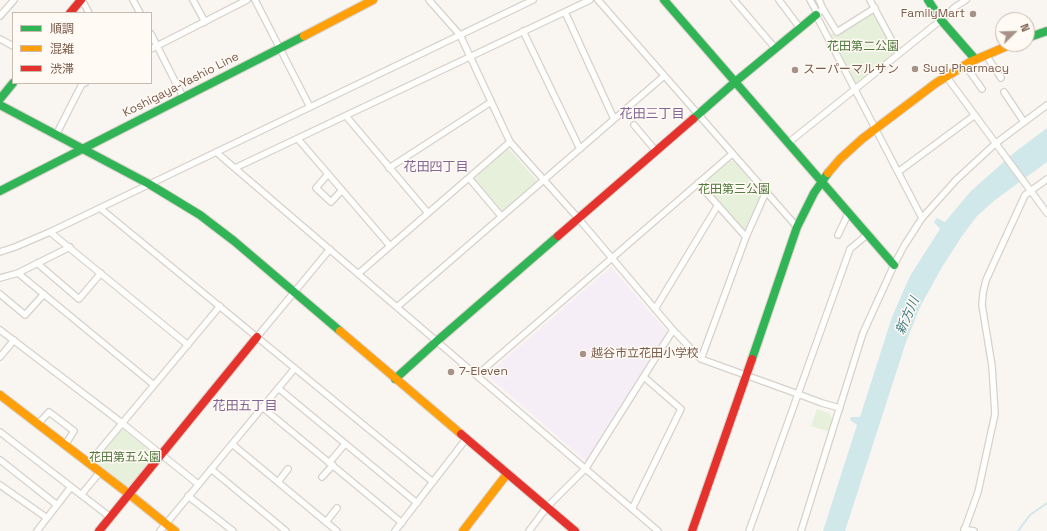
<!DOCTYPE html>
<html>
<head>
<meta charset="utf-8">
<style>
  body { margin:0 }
  #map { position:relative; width:1047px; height:531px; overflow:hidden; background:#f9f5f0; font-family:"Space Grotesk","Noto Sans JP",sans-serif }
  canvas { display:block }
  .legend { position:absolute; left:12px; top:12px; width:140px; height:72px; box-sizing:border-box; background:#fffaf3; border:1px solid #cabbb1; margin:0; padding:5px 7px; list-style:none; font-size:12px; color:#7a5c4d }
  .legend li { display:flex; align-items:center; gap:8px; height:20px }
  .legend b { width:20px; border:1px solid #cabbb1 }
  .north { position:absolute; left:995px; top:12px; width:40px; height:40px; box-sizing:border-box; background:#fffaf3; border:1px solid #cabbb1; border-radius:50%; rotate:67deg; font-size:11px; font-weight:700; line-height:16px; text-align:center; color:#7a5c4d }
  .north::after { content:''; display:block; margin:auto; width:14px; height:18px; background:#a69286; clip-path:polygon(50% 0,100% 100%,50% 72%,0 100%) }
</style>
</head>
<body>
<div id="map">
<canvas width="1047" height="531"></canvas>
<ul class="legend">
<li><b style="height:5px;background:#30b455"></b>順調</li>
<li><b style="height:5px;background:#ff9f0a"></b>混雑</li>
<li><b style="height:5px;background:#e5322d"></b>渋滞</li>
</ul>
<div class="north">N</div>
</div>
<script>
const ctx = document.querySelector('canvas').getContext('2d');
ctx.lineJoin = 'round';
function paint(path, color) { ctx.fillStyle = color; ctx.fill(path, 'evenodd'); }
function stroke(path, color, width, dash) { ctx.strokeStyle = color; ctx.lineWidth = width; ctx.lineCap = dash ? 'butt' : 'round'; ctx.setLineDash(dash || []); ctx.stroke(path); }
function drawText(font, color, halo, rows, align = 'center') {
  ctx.font = font + ' "Space Grotesk","Noto Sans JP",sans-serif'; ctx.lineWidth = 3; ctx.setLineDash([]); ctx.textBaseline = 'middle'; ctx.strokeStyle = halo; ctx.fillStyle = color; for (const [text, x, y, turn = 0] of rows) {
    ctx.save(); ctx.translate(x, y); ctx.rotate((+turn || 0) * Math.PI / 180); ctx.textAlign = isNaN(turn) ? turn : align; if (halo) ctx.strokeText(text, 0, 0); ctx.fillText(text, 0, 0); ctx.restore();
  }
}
const education = new Path2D(`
  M 611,267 L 668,333 L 587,462 L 487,375 Z`);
const green = new Path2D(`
  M 875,8 L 899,54 L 855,90 L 827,37 Z
  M 508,148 L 538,182 L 504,210 L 501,210 L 475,180 L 476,177 Z
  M 729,161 L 734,161 L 760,192 L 761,195 L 747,230 L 744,230 L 705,185 L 705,181 Z
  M 817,409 L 830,414 L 830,416 L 835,418 L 830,432 L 811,426 Z
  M 121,430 L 125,430 L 153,452 L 154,456 L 130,485 L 126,486 L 97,464 L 97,460 Z`);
const water = new Path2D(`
  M 1047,128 L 1047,162 L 995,200 L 977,216 L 962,236 L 942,267 L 920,307 L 906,342 L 845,531 L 823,531 L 857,425 L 850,420 L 851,417 L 860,417 L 892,317 L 910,276 L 940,229 L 934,222 L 937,218 L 945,222 L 971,191 L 1015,152 Z`);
const stream = new Path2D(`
  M 1018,531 L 1030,515 L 1047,503`);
const street = new Path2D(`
  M 82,0 L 89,13
  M 133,0 L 140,13
  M 193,0 L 205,22
  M 255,0 L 310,107
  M 429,0 L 460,35 L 510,142 L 578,218 L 673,330 L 701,359 L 798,394 L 822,403 L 840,408
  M 598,0 L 797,227
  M 734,0 L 775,48
  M 779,0 L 800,28
  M 810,0 L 818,14
  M 819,0 L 823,9 L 816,15 L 922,218
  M 870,0 L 899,54
  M 823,9 L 837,32 L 875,8
  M 565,12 L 614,119
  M 0,16 L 14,0
  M 523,31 L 580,149
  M 151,34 L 183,97
  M 0,39 L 13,46
  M 151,49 L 247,0
  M 986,55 L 1001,78
  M 965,65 L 982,89
  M 946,76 L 1047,213
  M 1004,92 L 1024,122
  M 346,116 L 428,213
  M 634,125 L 656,151
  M 56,135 L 82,84 L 85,83
  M 298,139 L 390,246
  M 788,143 L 941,20 L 955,7 L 966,0
  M 216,152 L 658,531
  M 235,168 L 590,0
  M 389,168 L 491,102
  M 898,172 L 975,115
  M 328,174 L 316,188 L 331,202 L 342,190
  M 469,178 L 501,216
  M 698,183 L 746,237
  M 100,208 L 433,482
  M 50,232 L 188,345
  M 838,235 L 849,212
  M 0,252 L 15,247 L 50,232 L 533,0
  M 37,263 L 79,299 L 101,273
  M 18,273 L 154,385
  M 358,274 L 510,142
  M 0,278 L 18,273 L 70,247
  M 0,294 L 25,315 L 44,294
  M 397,307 L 664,76
  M 655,309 L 718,205
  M 0,330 L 122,423 L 198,484
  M 257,337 L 330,249
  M 0,357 L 14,340
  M 701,359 L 746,237 L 766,192
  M 477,375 L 732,154
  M 278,388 L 417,503
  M 262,407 L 402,523
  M 38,424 L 49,412 L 74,431 L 65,445
  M 0,432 L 110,517
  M 232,444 L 337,531
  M 0,460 L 57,505
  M 89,463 L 220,306
  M 329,463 L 345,444
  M 211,469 L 286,531
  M 322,477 L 333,465
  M 278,482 L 288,469
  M 0,485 L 47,518
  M 81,495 L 100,472
  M 188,496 L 233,531
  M 632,509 L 681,409 L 644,377
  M 326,522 L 337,508
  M 964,529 L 974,531
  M 37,531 L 71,487
  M 160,531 L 295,368
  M 395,531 L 466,439
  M 529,531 L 547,507 L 586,468 L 673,330
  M 749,531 L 850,249 L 868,234
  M 801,531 L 863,333 L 894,265 L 904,246 L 922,218 L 956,180 L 996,143 L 1047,105
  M 964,531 L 978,492 L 995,414 L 992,366 L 982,305 L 983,293 L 986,280 L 1025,195 L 1047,179`);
const fast = new Path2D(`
  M 664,0 L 894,265
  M 928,0 L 941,20 L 975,59
  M 1027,38 L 1047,31
  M 0,99 L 13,83
  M 0,105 L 149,184 L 200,215 L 234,241 L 340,331
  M 693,119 L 735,82 L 816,15
  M 0,191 L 304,36
  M 752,359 L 797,227 L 814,193 L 828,173
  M 395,379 L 437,341 L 558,236`);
const slow = new Path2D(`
  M 304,36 L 373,0
  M 828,173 L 840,159 L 862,139 L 936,83 L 970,62 L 1012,44
  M 340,331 L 461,434
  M 0,395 L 129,494 L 175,531
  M 463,531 L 507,474`);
const jam = new Path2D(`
  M 70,13 L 81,0
  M 558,236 L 693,119
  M 461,434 L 575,531
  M 99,531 L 257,337
  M 692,531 L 752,359`);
const markers = [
  [973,14,4,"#a69286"],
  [915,69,4,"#a69286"],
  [795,70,4,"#a69286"],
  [583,354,4,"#a69286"],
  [451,372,4,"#a69286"]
];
const poiNames = [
  ["FamilyMart",965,14,"right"],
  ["Sugi Pharmacy",923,69],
  ["スーパーマルサン",803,70],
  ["越谷市立花田小学校",591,354],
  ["7-Eleven",459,372]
];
const parkNames = [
  ["花田第二公園",863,47],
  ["花田第三公園",734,190],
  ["花田第五公園",125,458]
];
const streetNames = [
  ["Koshigaya-Yashio Line",181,85,-27]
];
const neighbourhoodNames = [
  ["花田三丁目",652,114],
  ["花田四丁目",436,167],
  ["花田五丁目",245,406]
];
const waterNames = [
  ["新方川",908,316,-66]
];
paint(education, '#f6eef6');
paint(green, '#e7f0db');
paint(water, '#d0e8ea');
stroke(stream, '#d0e8ea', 2);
stroke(street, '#d7d1cb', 8);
stroke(fast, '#d9d2cb', 10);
stroke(slow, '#d9d2cb', 10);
stroke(jam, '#d9d2cb', 10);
stroke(street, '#fefefd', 5.5);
stroke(fast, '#30b455', 8);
stroke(slow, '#ff9f0a', 8);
stroke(jam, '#e5322d', 8);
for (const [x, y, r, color] of markers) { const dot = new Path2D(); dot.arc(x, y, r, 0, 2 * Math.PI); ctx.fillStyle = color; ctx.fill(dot); stroke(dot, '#fffaf3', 1.5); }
drawText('12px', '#7a5c4d', '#fffaf3', poiNames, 'left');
drawText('12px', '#537a41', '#fffaf3', parkNames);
drawText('12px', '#7a5c4d', '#fffaf3', streetNames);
drawText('13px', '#846695', '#fffaf3', neighbourhoodNames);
drawText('italic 13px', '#437c86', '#fffaf3', waterNames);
</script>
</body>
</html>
